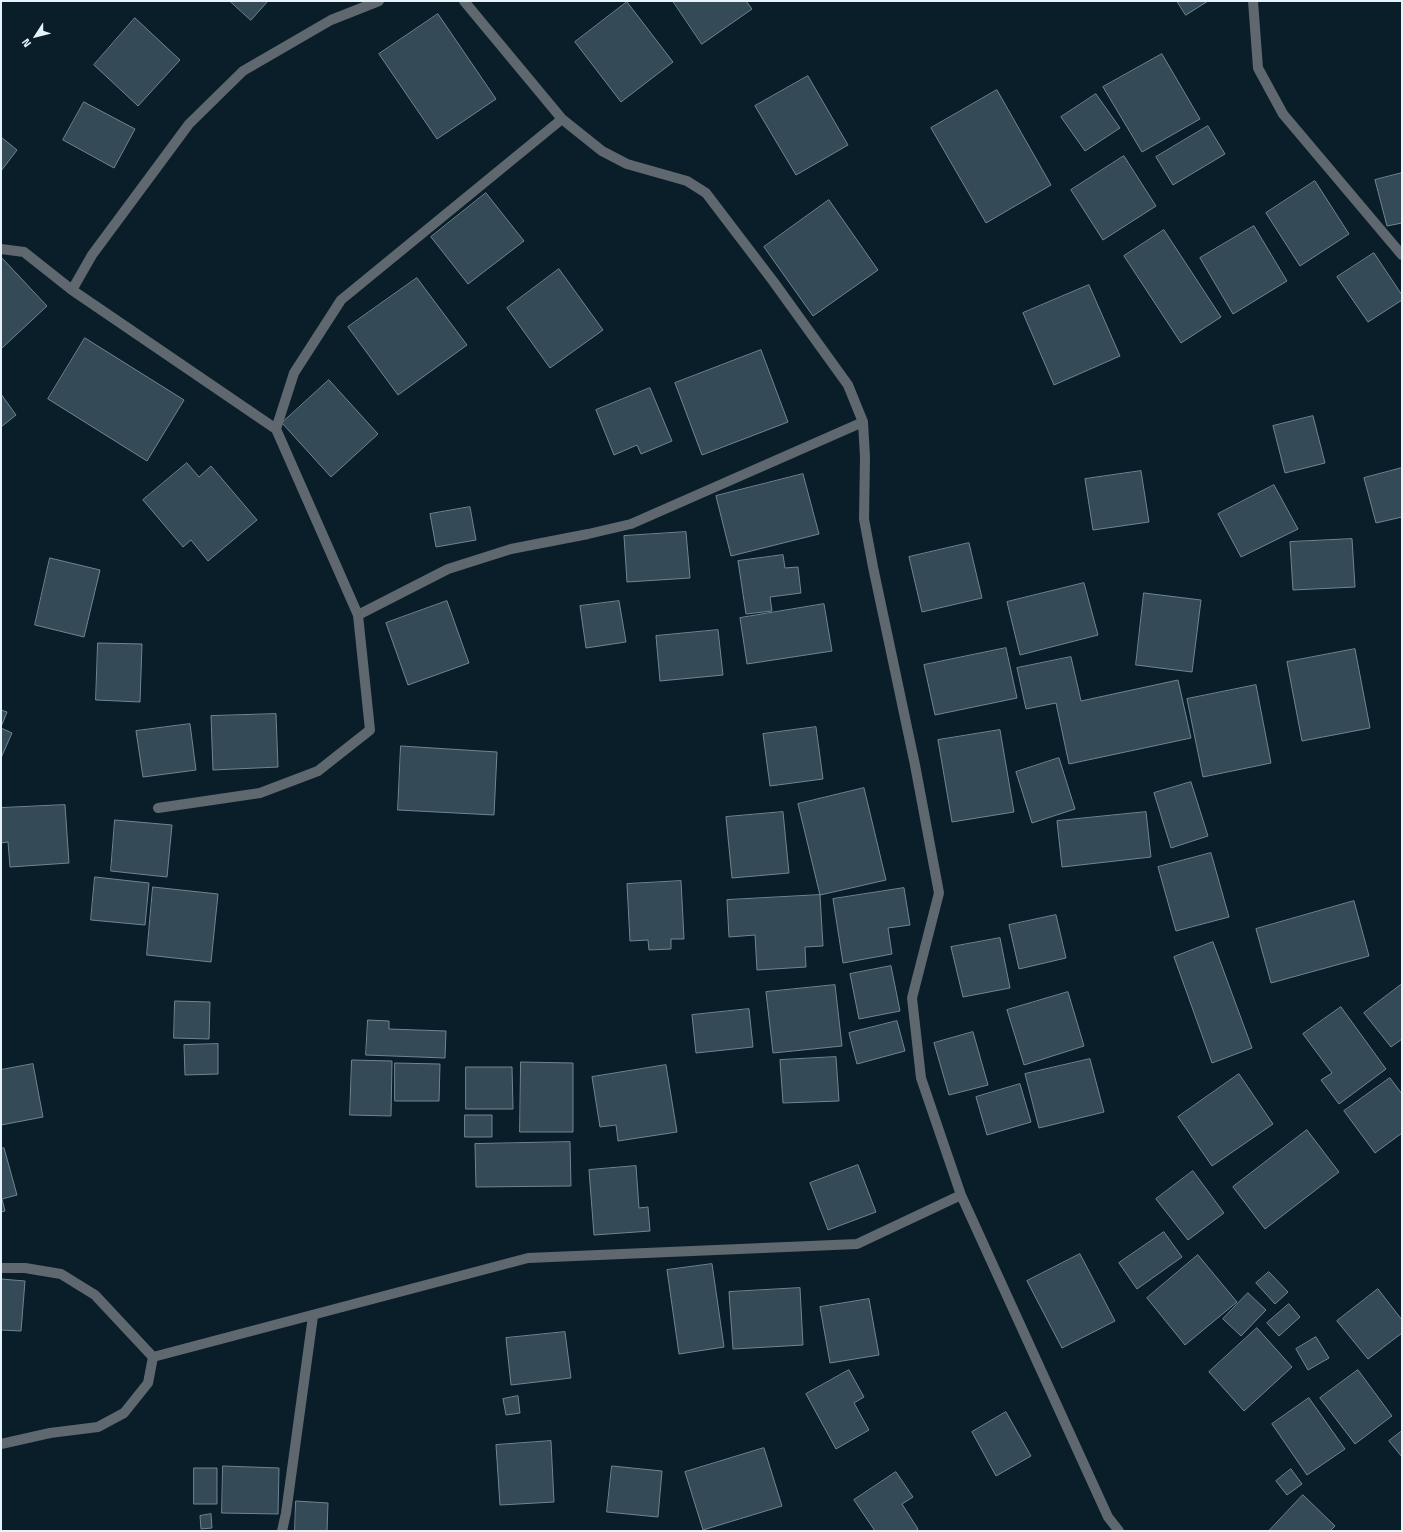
<!DOCTYPE html>
<html>
<head>
<meta charset="utf-8">
<style>
  body { margin:0 }
  #map { position:relative; width:1403px; height:1532px; overflow:hidden; background:#0a1e2a; font-family:"Titillium Web",sans-serif }
  canvas { display:block }
  .frame { position:absolute; inset:0; border:2px solid #e6f3fb; pointer-events:none }
  .north { position:absolute; left:16px; top:16px; width:40px; height:40px; -webkit-text-stroke:3px #0a1e2a; paint-order:stroke; rotate:234deg; font-size:11px; font-weight:700; line-height:16px; text-align:center; color:#e6f3fb }
  .north::after { content:''; display:block; margin:auto; width:14px; height:18px; background:#e6f3fb; clip-path:polygon(50% 0,100% 100%,50% 72%,0 100%) }
</style>
</head>
<body>
<div id="map">
<canvas width="1403" height="1532"></canvas>
<div class="frame"></div>
<div class="north">N</div>
</div>
<script>
const ctx = document.querySelector('canvas').getContext('2d');
ctx.lineJoin = 'round';
function paint(path, color) { ctx.fillStyle = color; ctx.fill(path, 'evenodd'); }
function stroke(path, color, width, dash) { ctx.strokeStyle = color; ctx.lineWidth = width; ctx.lineCap = dash ? 'butt' : 'round'; ctx.setLineDash(dash || []); ctx.stroke(path); }
const building = new Path2D(`
  M 230,1 L 268,1 L 251,20 Z
  M 673,1 L 746,1 L 752,9 L 702,44 Z
  M 1177,1 L 1208,1 L 1186,15 Z
  M 627,2 L 673,62 L 621,102 L 575,42 Z
  M 438,14 L 496,99 L 437,139 L 379,54 Z
  M 135,18 L 180,60 L 138,106 L 94,65 Z
  M 1162,54 L 1200,119 L 1142,152 L 1103,87 Z
  M 808,76 L 848,145 L 796,175 L 755,106 Z
  M 997,90 L 1051,185 L 986,223 L 931,128 Z
  M 1096,94 L 1120,128 L 1085,151 L 1061,117 Z
  M 84,102 L 135,129 L 114,168 L 63,140 Z
  M 1208,126 L 1225,154 L 1173,185 L 1156,157 Z
  M 1,137 L 17,150 L 1,171 Z
  M 1124,156 L 1156,206 L 1103,240 L 1071,190 Z
  M 1402,173 L 1402,223 L 1387,226 L 1375,180 Z
  M 1315,181 L 1349,234 L 1300,266 L 1266,213 Z
  M 486,193 L 524,241 L 468,284 L 431,237 Z
  M 829,200 L 878,270 L 813,316 L 764,247 Z
  M 1254,226 L 1287,281 L 1233,314 L 1200,258 Z
  M 1164,230 L 1221,317 L 1181,343 L 1124,256 Z
  M 1374,253 L 1402,295 L 1402,300 L 1368,322 L 1337,277 Z
  M 1,257 L 47,306 L 2,348 L 1,347 Z
  M 559,269 L 603,330 L 550,368 L 507,308 Z
  M 417,278 L 467,345 L 398,395 L 348,327 Z
  M 1089,285 L 1120,356 L 1054,385 L 1023,313 Z
  M 85,338 L 184,400 L 147,461 L 48,399 Z
  M 761,350 L 788,422 L 702,455 L 675,383 Z
  M 329,380 L 378,434 L 331,477 L 282,423 Z
  M 650,388 L 672,441 L 641,454 L 637,445 L 614,455 L 596,410 Z
  M 1,394 L 16,415 L 1,427 Z
  M 1313,416 L 1325,463 L 1285,473 L 1273,426 Z
  M 187,463 L 199,477 L 211,466 L 257,520 L 208,561 L 191,540 L 183,547 L 143,500 Z
  M 1402,468 L 1402,517 L 1376,523 L 1364,478 Z
  M 1141,471 L 1149,522 L 1093,530 L 1085,479 Z
  M 803,474 L 819,534 L 731,556 L 716,496 Z
  M 1274,485 L 1298,529 L 1241,557 L 1218,514 Z
  M 470,507 L 476,540 L 436,547 L 430,514 Z
  M 686,532 L 690,578 L 627,582 L 624,536 Z
  M 1352,539 L 1355,587 L 1293,590 L 1290,542 Z
  M 969,543 L 982,598 L 922,612 L 909,557 Z
  M 783,555 L 785,568 L 798,567 L 801,593 L 770,597 L 772,611 L 746,614 L 738,561 Z
  M 50,558 L 100,570 L 84,637 L 35,625 Z
  M 1084,583 L 1098,635 L 1020,655 L 1007,602 Z
  M 1144,593 L 1201,600 L 1192,672 L 1136,665 Z
  M 447,601 L 469,663 L 408,685 L 386,623 Z
  M 619,601 L 626,642 L 586,648 L 580,606 Z
  M 824,604 L 832,651 L 747,664 L 740,618 Z
  M 718,630 L 723,675 L 660,681 L 656,636 Z
  M 98,643 L 142,644 L 140,702 L 96,700 Z
  M 1006,648 L 1017,698 L 935,715 L 924,665 Z
  M 1355,649 L 1370,728 L 1302,741 L 1287,662 Z
  M 1071,657 L 1081,701 L 1178,680 L 1191,738 L 1069,764 L 1056,703 L 1026,709 L 1017,668 Z
  M 1256,685 L 1271,763 L 1203,777 L 1187,699 Z
  M 1,710 L 7,712 L 1,727 Z
  M 276,714 L 278,767 L 213,770 L 211,716 Z
  M 190,724 L 196,770 L 143,777 L 136,731 Z
  M 816,727 L 823,779 L 770,786 L 763,734 Z
  M 1,728 L 12,733 L 1,758 Z
  M 1000,730 L 1014,812 L 952,822 L 938,740 Z
  M 401,746 L 497,752 L 494,815 L 398,810 Z
  M 1059,758 L 1075,809 L 1032,823 L 1016,772 Z
  M 1191,782 L 1208,836 L 1171,848 L 1154,793 Z
  M 864,788 L 886,880 L 820,895 L 798,804 Z
  M 65,805 L 69,863 L 10,867 L 8,842 L 1,843 L 1,808 Z
  M 783,812 L 789,873 L 732,878 L 726,817 Z
  M 1146,812 L 1151,857 L 1062,867 L 1057,821 Z
  M 115,820 L 172,825 L 167,877 L 111,871 Z
  M 1211,853 L 1229,917 L 1176,931 L 1158,867 Z
  M 95,877 L 149,883 L 145,925 L 91,920 Z
  M 681,881 L 684,939 L 671,939 L 671,949 L 649,950 L 648,940 L 630,941 L 627,884 Z
  M 153,887 L 218,894 L 211,962 L 147,955 Z
  M 904,888 L 910,925 L 888,928 L 892,954 L 843,963 L 833,899 Z
  M 820,895 L 823,946 L 805,947 L 806,967 L 757,970 L 755,935 L 729,937 L 727,900 Z
  M 1354,901 L 1369,956 L 1271,983 L 1256,929 Z
  M 1056,915 L 1066,958 L 1019,969 L 1009,925 Z
  M 1000,938 L 1010,988 L 963,997 L 951,947 Z
  M 1213,942 L 1252,1048 L 1212,1063 L 1174,957 Z
  M 891,966 L 900,1011 L 859,1019 L 850,974 Z
  M 1402,984 L 1402,1039 L 1391,1047 L 1364,1013 Z
  M 835,985 L 842,1046 L 773,1053 L 766,992 Z
  M 1068,992 L 1084,1046 L 1024,1065 L 1007,1010 Z
  M 175,1001 L 210,1002 L 209,1039 L 174,1038 Z
  M 1341,1007 L 1386,1069 L 1339,1104 L 1321,1080 L 1332,1073 L 1303,1034 Z
  M 749,1009 L 753,1047 L 696,1053 L 692,1015 Z
  M 368,1020 L 389,1021 L 389,1029 L 446,1031 L 445,1058 L 366,1055 Z
  M 897,1021 L 905,1051 L 857,1064 L 849,1033 Z
  M 973,1032 L 988,1085 L 949,1095 L 934,1043 Z
  M 218,1044 L 218,1074 L 185,1075 L 184,1045 Z
  M 836,1057 L 839,1101 L 783,1103 L 780,1060 Z
  M 1090,1059 L 1104,1112 L 1039,1128 L 1025,1074 Z
  M 352,1060 L 392,1061 L 391,1116 L 350,1115 Z
  M 521,1062 L 573,1063 L 573,1132 L 520,1132 Z
  M 395,1063 L 440,1064 L 439,1101 L 395,1101 Z
  M 33,1064 L 43,1117 L 1,1125 L 1,1070 Z
  M 666,1065 L 677,1132 L 618,1141 L 616,1125 L 600,1127 L 592,1077 Z
  M 466,1067 L 512,1067 L 513,1109 L 466,1109 Z
  M 1239,1074 L 1273,1124 L 1212,1166 L 1178,1117 Z
  M 1390,1078 L 1402,1094 L 1402,1133 L 1375,1153 L 1344,1111 Z
  M 1020,1084 L 1031,1122 L 987,1135 L 976,1097 Z
  M 465,1115 L 492,1115 L 492,1137 L 465,1137 Z
  M 1307,1130 L 1339,1172 L 1265,1229 L 1233,1187 Z
  M 570,1142 L 571,1186 L 476,1187 L 475,1144 Z
  M 4,1148 L 17,1195 L 2,1199 L 5,1211 L 1,1212 L 1,1149 Z
  M 858,1165 L 876,1212 L 828,1230 L 810,1183 Z
  M 636,1166 L 639,1208 L 648,1207 L 650,1231 L 594,1235 L 589,1170 Z
  M 1193,1171 L 1224,1213 L 1188,1240 L 1156,1199 Z
  M 1164,1232 L 1182,1257 L 1137,1289 L 1119,1263 Z
  M 1080,1254 L 1115,1321 L 1062,1348 L 1027,1281 Z
  M 1198,1255 L 1237,1302 L 1185,1345 L 1147,1298 Z
  M 712,1264 L 724,1347 L 679,1354 L 667,1270 Z
  M 1269,1272 L 1288,1292 L 1275,1304 L 1256,1283 Z
  M 1,1279 L 25,1281 L 21,1331 L 1,1330 Z
  M 800,1288 L 803,1345 L 733,1349 L 729,1292 Z
  M 1378,1289 L 1402,1320 L 1402,1333 L 1368,1359 L 1337,1321 Z
  M 1248,1293 L 1266,1310 L 1241,1336 L 1223,1319 Z
  M 869,1299 L 879,1355 L 830,1363 L 820,1307 Z
  M 1289,1304 L 1300,1317 L 1279,1336 L 1267,1323 Z
  M 1257,1328 L 1292,1367 L 1244,1411 L 1209,1372 Z
  M 565,1332 L 571,1378 L 511,1385 L 506,1338 Z
  M 1316,1337 L 1329,1358 L 1308,1370 L 1296,1349 Z
  M 849,1370 L 864,1397 L 854,1403 L 869,1430 L 836,1449 L 806,1394 Z
  M 1358,1370 L 1392,1416 L 1355,1444 L 1320,1398 Z
  M 518,1396 L 520,1413 L 506,1415 L 503,1399 Z
  M 1309,1398 L 1345,1449 L 1307,1475 L 1272,1424 Z
  M 1006,1412 L 1031,1456 L 996,1476 L 972,1432 Z
  M 1402,1431 L 1402,1457 L 1389,1441 Z
  M 551,1441 L 554,1502 L 500,1505 L 496,1445 Z
  M 764,1448 L 782,1506 L 703,1530 L 685,1472 Z
  M 223,1466 L 279,1468 L 278,1514 L 222,1513 Z
  M 612,1466 L 662,1471 L 658,1517 L 607,1512 Z
  M 194,1468 L 217,1468 L 217,1504 L 194,1504 Z
  M 1291,1469 L 1302,1484 L 1287,1495 L 1276,1481 Z
  M 896,1472 L 913,1497 L 902,1504 L 918,1529 L 915,1531 L 875,1531 L 854,1500 Z
  M 1303,1495 L 1335,1526 L 1330,1531 L 1269,1531 Z
  M 296,1501 L 328,1503 L 327,1531 L 295,1531 Z
  M 211,1514 L 212,1528 L 201,1529 L 200,1516 Z`);
const street = new Path2D(`
  M 464,1 L 562,119 L 602,151 L 627,164 L 687,181 L 706,193 L 773,281 L 848,385 L 863,422 L 865,457 L 864,519 L 873,567 L 915,765 L 939,893 L 912,998 L 921,1078 L 961,1195 L 1108,1517 L 1119,1531
  M 1253,1 L 1258,68 L 1283,114 L 1402,255
  M 1,249 L 24,252 L 72,290 L 92,255 L 189,124 L 243,71 L 331,20 L 379,1
  M 72,290 L 276,429 L 358,615 L 370,730 L 318,771 L 260,793 L 158,808
  M 276,429 L 294,373 L 341,300 L 562,119
  M 358,615 L 448,569 L 511,549 L 588,534 L 631,524 L 863,422
  M 1,1268 L 25,1268 L 61,1274 L 95,1295 L 153,1357
  M 153,1357 L 528,1258 L 857,1244 L 961,1195
  M 1,1444 L 50,1433 L 98,1427 L 124,1413 L 148,1383 L 153,1357
  M 282,1531 L 286,1513 L 313,1316`);
paint(building, '#354a57');
stroke(building, '#6f8594', 1);
stroke(street, '#5f686f', 10);
</script>
</body>
</html>
